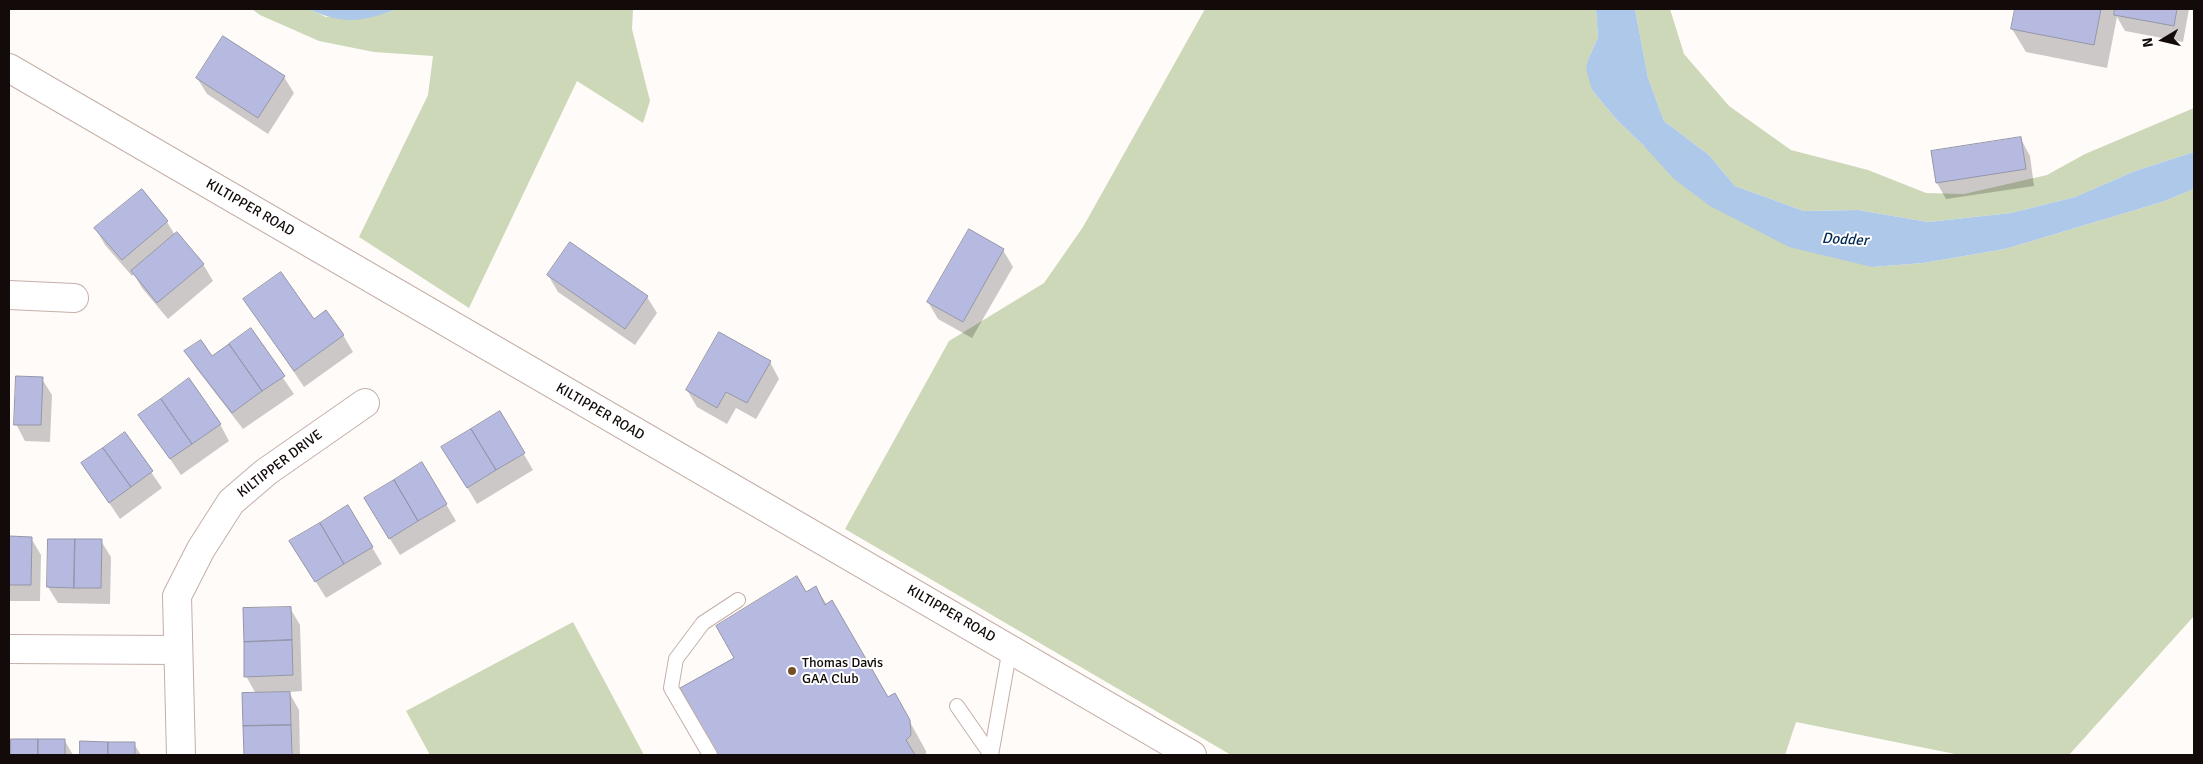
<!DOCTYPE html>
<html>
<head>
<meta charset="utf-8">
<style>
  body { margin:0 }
  #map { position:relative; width:2203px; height:764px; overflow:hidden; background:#fffbf9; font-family:Signika,sans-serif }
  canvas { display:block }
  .frame { position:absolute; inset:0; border:10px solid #120b09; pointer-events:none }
  .north { position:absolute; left:2138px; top:15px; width:50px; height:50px; -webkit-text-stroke:4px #fff; paint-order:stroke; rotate:261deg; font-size:14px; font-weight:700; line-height:20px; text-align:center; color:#120b09 }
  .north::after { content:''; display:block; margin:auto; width:18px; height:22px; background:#120b09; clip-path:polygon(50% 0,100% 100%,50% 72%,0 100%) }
</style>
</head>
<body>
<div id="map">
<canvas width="2203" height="764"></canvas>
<div class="frame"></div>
<div class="north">N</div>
</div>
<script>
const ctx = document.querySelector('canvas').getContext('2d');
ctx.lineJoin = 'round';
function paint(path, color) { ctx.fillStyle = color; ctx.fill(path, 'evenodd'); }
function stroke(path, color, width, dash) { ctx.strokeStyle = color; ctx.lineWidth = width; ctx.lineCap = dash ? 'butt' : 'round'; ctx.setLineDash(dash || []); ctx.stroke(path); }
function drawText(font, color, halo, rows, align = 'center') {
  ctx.font = font + ' Signika,sans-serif'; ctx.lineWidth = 4; ctx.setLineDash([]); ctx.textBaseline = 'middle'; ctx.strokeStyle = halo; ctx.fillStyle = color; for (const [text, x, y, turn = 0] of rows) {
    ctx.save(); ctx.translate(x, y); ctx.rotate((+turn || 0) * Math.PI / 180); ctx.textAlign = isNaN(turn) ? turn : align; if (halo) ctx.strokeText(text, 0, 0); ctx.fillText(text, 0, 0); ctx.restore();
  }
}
const green = new Path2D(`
  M 252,9 L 309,9 L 326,17 L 386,13 L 397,9 L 633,9 L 632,29 L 650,101 L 643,123 L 577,81 L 469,308 L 359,237 L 428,95 L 433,56 L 374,52 L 319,41 L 260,15 Z
  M 1205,9 L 1596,9 L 1598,37 L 1588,60 L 1592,90 L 1616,119 L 1644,146 L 1872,267 L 1923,263 L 2005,249 L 2162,202 L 2194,189 L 2194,616 L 2069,755 L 1960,755 L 1796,722 L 1785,755 L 1231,755 L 845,529 L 949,341 L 1044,283 L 1083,227 Z
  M 1635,9 L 1670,9 L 1684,54 L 1729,106 L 1791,150 L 1868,170 L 1926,193 L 1964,194 L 2047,175 L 2085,154 L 2194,108 L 2194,152 L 2135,171 L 2075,197 L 2011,213 L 1928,222 L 1858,210 L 1804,211 L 1735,186 L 1709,155 L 1664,121 L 1648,78 Z
  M 573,622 L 644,755 L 430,755 L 406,711 Z`);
const water = new Path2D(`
  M 309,9 L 397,9 C 363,22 342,25 309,9 Z
  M 1596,9 L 1635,9 L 1648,78 L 1664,121 L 1709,155 L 1735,186 L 1804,211 L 1858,210 L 1928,222 L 2011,213 L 2075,197 L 2135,171 L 2194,152 L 2194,189 L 2162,202 L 2005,249 L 1923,263 L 1872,267 L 1789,247 L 1710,206 L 1674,179 L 1644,146 L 1616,119 L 1592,90 L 1586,69 L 1588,60 L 1598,37 Z`);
const shadow = new Path2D(`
  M 2016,9 L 2189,9 L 2183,42 L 2125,31 L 2117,17 L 2107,68 L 2026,52 L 2012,29 Z
  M 284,77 L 294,93 L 268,134 L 207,94 L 197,78 Z
  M 2021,139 L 2030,156 L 2034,186 L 1946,199 L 1937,183 Z
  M 167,222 L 175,235 L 203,264 L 213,281 L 168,319 L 142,288 L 134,274 L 132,276 L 105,245 L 96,229 Z
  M 1003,250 L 1013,267 L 972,338 L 938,319 L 928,302 Z
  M 548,275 L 647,297 L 657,313 L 635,345 L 558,292 Z
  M 245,299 L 313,321 L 343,335 L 353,352 L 304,387 Z
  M 250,330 L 294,394 L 243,429 L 196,368 L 186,352 L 212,357 Z
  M 770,362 L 779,379 L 756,419 L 736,408 L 727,424 L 697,407 L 687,390 Z
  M 42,379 L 52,395 L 50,442 L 25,441 L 16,424 Z
  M 9,393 L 10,394 L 9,422 Z
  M 500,413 L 533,470 L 477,504 L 453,464 Z
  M 140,415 L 220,424 L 229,441 L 181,475 Z
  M 125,434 L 162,488 L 120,519 L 83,464 Z
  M 422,464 L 456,521 L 400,555 L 375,515 Z
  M 348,507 L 382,564 L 326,598 L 301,558 Z
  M 9,538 L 31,538 L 41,555 L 40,601 L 9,601 Z
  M 101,541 L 111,557 L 110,604 L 58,603 L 48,587 Z
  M 816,588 L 888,698 L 895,695 L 926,751 L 926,755 L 720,755 L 682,689 L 736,658 Z
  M 290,608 L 300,625 L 302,691 L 289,692 L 299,710 L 300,755 L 245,755 L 244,694 L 256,694 L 246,676 Z
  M 12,740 L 65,741 L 73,755 L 12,755 Z
  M 82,743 L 134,744 L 141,755 L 82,755 Z`);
const building = new Path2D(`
  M 2015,9 L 2101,9 L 2094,45 L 2011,29 Z
  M 2115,9 L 2177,9 L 2174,26 L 2114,15 Z
  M 223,36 L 285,76 L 258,118 L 196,78 Z
  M 2021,137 L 2026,169 L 1936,183 L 1931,151 Z
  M 142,189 L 168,221 L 122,260 L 94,228 Z
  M 969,229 L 1004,249 L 963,322 L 927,302 Z
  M 177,232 L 204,264 L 157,303 L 131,271 Z
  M 570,242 L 648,296 L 625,329 L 547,275 Z
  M 281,272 L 314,319 L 326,310 L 344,335 L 294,371 L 243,299 Z
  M 251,328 L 285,376 L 262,391 L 229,344 Z
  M 719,332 L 771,361 L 747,403 L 726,392 L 717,408 L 686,390 Z
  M 201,340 L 212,356 L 229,344 L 262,391 L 232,413 L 184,351 Z
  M 16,376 L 43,377 L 41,425 L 14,425 Z
  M 189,378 L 221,424 L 192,444 L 161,399 Z
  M 161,399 L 192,444 L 170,459 L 138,415 Z
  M 500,411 L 525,453 L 496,470 L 471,429 Z
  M 471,429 L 496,470 L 467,488 L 441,447 Z
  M 125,432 L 153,471 L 131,487 L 103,448 Z
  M 103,448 L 131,487 L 109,503 L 81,463 Z
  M 422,462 L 447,504 L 418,521 L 394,480 Z
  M 394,480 L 418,521 L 389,539 L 364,498 Z
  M 348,505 L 373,547 L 344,564 L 320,523 Z
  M 320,523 L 344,564 L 315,582 L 289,541 Z
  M 9,536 L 32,537 L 31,585 L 9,585 Z
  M 48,539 L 75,539 L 74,588 L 47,587 Z
  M 75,539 L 102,539 L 101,588 L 74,588 Z
  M 797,576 L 806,592 L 816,586 L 825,605 L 832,600 L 888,697 L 895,693 L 910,720 L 911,735 L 906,740 L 915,755 L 718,755 L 680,688 L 734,658 L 716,626 Z
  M 291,607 L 292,640 L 244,642 L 243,608 Z
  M 292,640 L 293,675 L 244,677 L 244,642 Z
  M 290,692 L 291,725 L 243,726 L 242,693 Z
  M 291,725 L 292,755 L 244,755 L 243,726 Z
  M 11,739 L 38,739 L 38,755 L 11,755 Z
  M 38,739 L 65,739 L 65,755 L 38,755 Z
  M 80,741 L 108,742 L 108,755 L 80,755 Z
  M 108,742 L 135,742 L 135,755 L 108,755 Z`);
const service = new Path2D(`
  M 957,706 L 991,755
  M 710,755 L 671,688 L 676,659 L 703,623 L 738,600
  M 991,755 L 1010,648`);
const minor = new Path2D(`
  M 9,295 L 74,298
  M 9,649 L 177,650
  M 181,755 L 177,596 L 201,549 L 231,502 L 266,472 L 365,403`);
const tertiary = new Path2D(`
  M 9,68 L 1192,755`);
const markers = [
  [792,671,5,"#735029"]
];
const streetNames = [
  ["KILTIPPER ROAD",250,208,30],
  ["KILTIPPER ROAD",600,412,30],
  ["KILTIPPER DRIVE",280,464,-37],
  ["KILTIPPER ROAD",951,614,30]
];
const poiNames = [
  ["Thomas Davis",802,663],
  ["GAA Club",802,679]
];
const waterNames = [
  ["Dodder",1845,240,3]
];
paint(green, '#cdd8b8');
paint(water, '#adc8e9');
paint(shadow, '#0003');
paint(building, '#b6bae1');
stroke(building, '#9496a8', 1);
stroke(service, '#c4afa8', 16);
stroke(minor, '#c4afa8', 30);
stroke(tertiary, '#c4afa8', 30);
stroke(service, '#fff', 14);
stroke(minor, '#fff', 28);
stroke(tertiary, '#fff', 28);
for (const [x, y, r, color] of markers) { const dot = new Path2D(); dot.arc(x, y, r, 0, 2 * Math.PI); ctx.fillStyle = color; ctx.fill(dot); stroke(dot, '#fff', 2); }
drawText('14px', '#120b09', '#fff', streetNames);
drawText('14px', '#120b09', '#fff', poiNames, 'left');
drawText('italic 15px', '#012a52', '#fff', waterNames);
</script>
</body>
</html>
